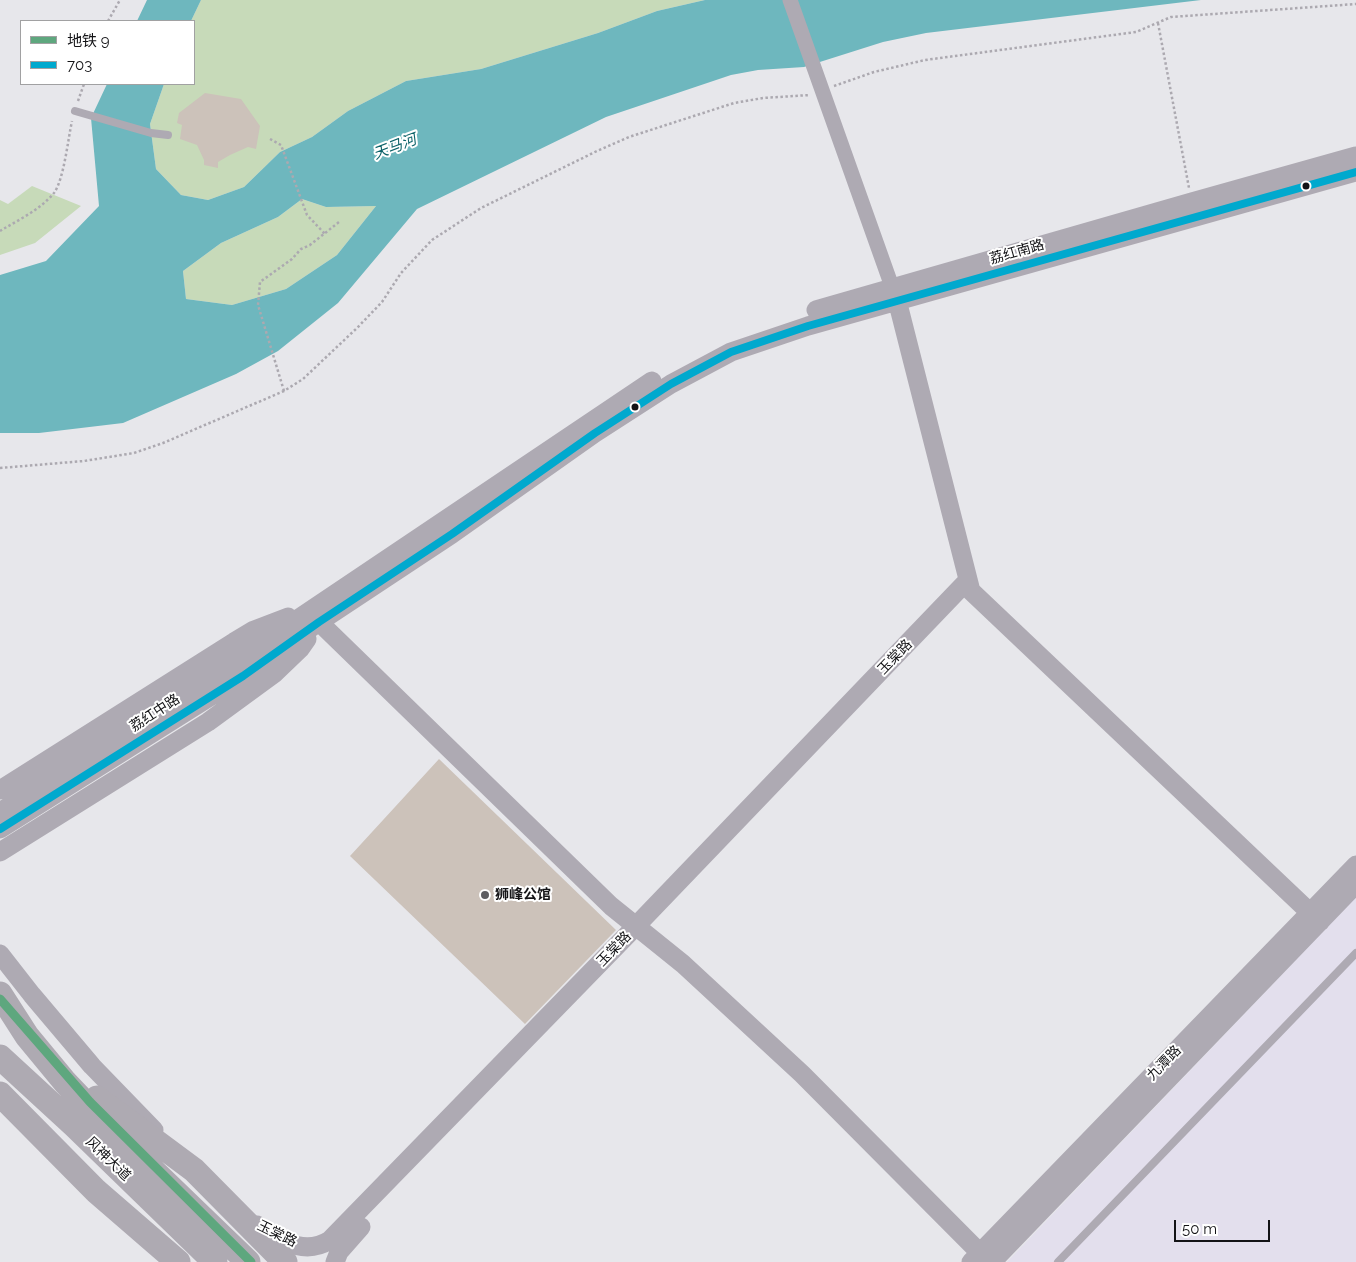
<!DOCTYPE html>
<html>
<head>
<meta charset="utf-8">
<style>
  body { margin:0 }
  #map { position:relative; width:1356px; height:1262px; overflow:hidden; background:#e7e7eb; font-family:Raleway,"Noto Sans SC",sans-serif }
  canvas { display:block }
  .legend { position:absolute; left:20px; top:20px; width:175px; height:65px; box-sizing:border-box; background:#fff; border:1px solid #a1a1a2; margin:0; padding:6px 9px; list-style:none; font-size:15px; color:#131316 }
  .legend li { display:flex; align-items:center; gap:10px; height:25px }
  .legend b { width:25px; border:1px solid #a1a1a2 }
  .scale { position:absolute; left:1174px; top:1220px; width:96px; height:22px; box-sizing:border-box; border:2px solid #131316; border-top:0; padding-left:6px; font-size:15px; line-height:18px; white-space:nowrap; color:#131316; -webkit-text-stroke:4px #fff; paint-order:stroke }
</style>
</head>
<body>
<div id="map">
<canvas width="1356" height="1262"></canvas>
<ul class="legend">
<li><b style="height:6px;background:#5ea77e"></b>地铁 9</li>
<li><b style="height:6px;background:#00a9ce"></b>703</li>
</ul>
<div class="scale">50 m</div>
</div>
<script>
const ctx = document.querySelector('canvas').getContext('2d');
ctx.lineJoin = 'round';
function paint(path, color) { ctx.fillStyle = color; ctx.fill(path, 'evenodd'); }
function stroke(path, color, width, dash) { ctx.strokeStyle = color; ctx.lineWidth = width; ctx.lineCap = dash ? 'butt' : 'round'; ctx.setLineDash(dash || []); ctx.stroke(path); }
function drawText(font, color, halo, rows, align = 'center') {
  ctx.font = font + ' Raleway,"Noto Sans SC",sans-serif'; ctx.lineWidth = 4; ctx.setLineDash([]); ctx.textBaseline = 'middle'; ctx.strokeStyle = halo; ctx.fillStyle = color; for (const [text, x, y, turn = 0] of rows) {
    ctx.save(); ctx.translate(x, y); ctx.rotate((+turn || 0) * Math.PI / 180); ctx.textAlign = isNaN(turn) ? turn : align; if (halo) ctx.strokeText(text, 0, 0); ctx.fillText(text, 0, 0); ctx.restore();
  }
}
const industrial = new Path2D(`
  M 1356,897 L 1356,1262 L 1007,1262 Z`);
const green = new Path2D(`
  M 201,0 L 705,0 L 657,11 L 598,33 L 481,69 L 406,81 L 348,111 L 312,137 L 280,152 L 244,187 L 208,200 L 181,195 L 156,169 L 150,124 L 164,84 L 194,84 L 194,21 L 191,21 Z
  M 32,186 L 81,206 L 35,243 L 0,255 L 0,200 L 8,204 Z
  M 302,199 L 326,207 L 376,206 L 337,255 L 286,289 L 232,305 L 186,299 L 183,271 L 221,243 L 278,217 Z`);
const water = new Path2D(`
  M 147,0 L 201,0 L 191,21 L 137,21 Z
  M 705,0 L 1201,0 L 926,33 L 883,42 L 804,67 L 758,70 L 731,75 L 606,117 L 417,209 L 338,303 L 278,351 L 236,374 L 123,423 L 39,433 L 0,433 L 0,275 L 46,261 L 99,206 L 91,118 L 107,84 L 164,84 L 150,124 L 156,169 L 181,195 L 208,200 L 244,187 L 280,152 L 312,137 L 348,111 L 406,81 L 481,69 L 598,33 L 657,11 ZM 302,199 L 326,207 L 376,206 L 337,255 L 286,289 L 232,305 L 186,299 L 183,271 L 221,243 L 278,217 Z`);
const building = new Path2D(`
  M 205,93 L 241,99 L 260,126 L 256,149 L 248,147 L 230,155 L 218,162 L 218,168 L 204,165 L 204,160 L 197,145 L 180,139 L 182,125 L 177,123 L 179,113 Z
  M 439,759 L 616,930 L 525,1024 L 350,856 Z`);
const path = new Path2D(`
  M 108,21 L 120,0
  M 1158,23 L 1189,188
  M 834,86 L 874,72 L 925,60 L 1136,32 L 1171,17 L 1356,4
  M 78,101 L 84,84
  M 270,139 L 281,145 L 307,215 L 325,234
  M 0,231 C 18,220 40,210 54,193 C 64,179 68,139 72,121
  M 284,391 L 258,305 L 260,282 L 292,259 L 301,249 L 310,245 L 339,222
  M 0,468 L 84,461 L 134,453 L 163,443 L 284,391 L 303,379 L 357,328 L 382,302 L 401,273 L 432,240 L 481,208 L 597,151 L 629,137 L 734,103 L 763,98 L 810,95`);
const service = new Path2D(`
  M 75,111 L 151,133 L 168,135
  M 1058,1262 L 1356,953`);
const minor = new Path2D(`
  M 790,0 L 896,298`);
const tertiary = new Path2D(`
  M 897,300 L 971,591 L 1320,922
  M 816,310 L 1192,202 L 1356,156
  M 319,622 L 611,906 L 683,964 L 802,1074 L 989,1262
  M 0,790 L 234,642 L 254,630 L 288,617
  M 0,812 L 268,639 L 652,381
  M 0,829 L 243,676 L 319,622 L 452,534 L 595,433 L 671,384 L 731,352 L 808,326 L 1356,172
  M 0,852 L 208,722 L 275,673 L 300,649 L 307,639
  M 0,954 L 32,995 L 92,1066 L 154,1130
  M 257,1225 C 281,1239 303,1257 330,1240 L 635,927 L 968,580
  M 335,1262 L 339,1252 L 361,1227
  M 971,1262 L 1356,865
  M 992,1262 L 1356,884`);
const trunk = new Path2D(`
  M 0,994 L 27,1036 L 65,1082 L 111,1130 L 248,1262
  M 0,1057 L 74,1125 L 215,1262
  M 0,1094 L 96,1191 L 178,1262
  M 97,1098 L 194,1170 L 285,1262`);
const bus1 = new Path2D(`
  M 0,829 L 243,676 L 319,622 L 452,534 L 595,433 L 671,384 L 731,352 L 808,326 L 1356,172`);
const metro1 = new Path2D(`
  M 0,999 L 90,1102 L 251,1262`);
const markers = [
  [1306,186,4.5,"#131316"],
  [635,407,4.5,"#131316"],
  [485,895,5,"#5d5d61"]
];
const streetNames = [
  ["荔红南路",1017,252,-16],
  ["玉棠路",895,657,-46],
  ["荔红中路",155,713,-33],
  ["玉棠路",614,949,-46],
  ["九潭路",1164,1063,-46],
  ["风神大道",108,1159,44],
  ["玉棠路",277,1234,26]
];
const poiNames = [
  ["狮峰公馆",495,895]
];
const waterNames = [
  ["天马河",395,147,-21]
];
paint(industrial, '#e3dfed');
paint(green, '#c7dab9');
paint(water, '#6eb7be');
paint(building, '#ccc2ba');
stroke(path, '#aca9b0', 2.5, [2.5, 2.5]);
stroke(service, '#aeaab3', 8);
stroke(minor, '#aeaab3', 15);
stroke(tertiary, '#aeaab3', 19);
stroke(trunk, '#aeaab2', 25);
stroke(bus1, '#00a9ce', 8);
stroke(metro1, '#5ea77e', 9);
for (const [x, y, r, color] of markers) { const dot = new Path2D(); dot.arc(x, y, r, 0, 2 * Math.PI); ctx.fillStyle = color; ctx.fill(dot); stroke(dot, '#fff', 2); }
drawText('14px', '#131316', '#fff', streetNames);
drawText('bold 14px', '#131316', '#fff', poiNames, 'left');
drawText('italic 15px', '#0c6269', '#fff', waterNames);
</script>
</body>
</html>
